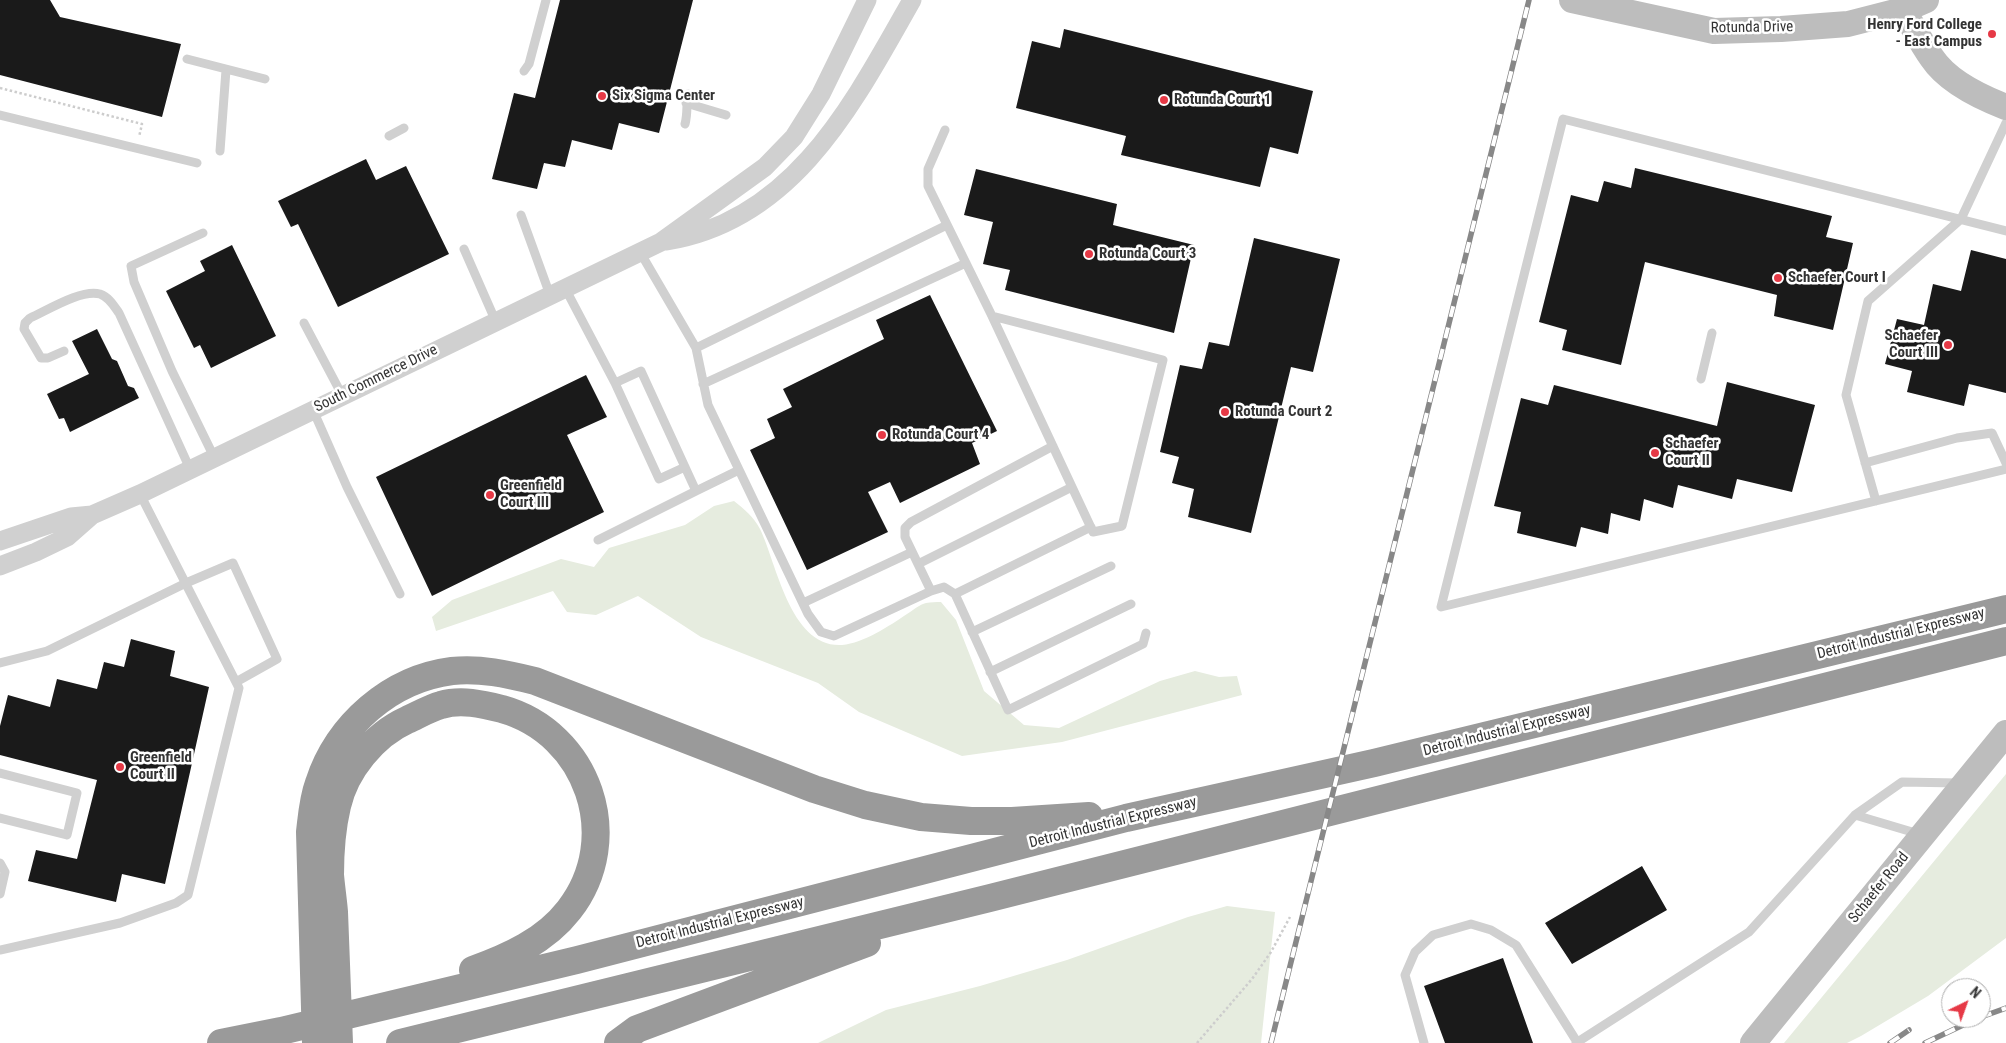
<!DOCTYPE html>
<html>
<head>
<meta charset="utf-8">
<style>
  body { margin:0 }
  #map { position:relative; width:2006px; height:1043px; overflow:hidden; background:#fff; font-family:"Roboto Condensed",sans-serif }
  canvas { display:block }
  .north { position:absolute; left:1941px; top:978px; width:50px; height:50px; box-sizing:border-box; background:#fff; border:1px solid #adadad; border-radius:50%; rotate:42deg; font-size:14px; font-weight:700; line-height:20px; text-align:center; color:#333 }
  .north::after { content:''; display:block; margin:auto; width:18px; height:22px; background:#e63946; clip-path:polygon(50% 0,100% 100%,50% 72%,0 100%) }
</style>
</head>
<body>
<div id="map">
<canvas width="2006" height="1043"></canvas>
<div class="north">N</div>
</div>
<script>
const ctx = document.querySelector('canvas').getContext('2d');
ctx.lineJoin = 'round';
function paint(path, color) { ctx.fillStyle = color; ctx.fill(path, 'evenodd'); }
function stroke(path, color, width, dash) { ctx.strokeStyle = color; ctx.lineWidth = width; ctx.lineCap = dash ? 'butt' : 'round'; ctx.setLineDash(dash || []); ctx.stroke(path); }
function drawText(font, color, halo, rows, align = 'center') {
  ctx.font = font + ' "Roboto Condensed",sans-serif'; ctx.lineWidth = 5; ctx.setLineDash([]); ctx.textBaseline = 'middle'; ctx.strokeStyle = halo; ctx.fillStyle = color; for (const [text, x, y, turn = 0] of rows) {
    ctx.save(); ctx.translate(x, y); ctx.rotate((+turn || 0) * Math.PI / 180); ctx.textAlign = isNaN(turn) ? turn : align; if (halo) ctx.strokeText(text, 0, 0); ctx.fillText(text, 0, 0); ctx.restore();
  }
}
const green = new Path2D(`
  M 734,501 C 744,509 754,517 760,529 C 777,564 790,648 842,645 C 864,643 889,626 907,614 C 912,611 920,604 926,603 C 931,602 936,602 941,602 L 956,620 L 984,691 L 1024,725 L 1059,728 L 1160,681 L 1195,671 L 1219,677 L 1237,676 L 1242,695 L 1062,742 L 962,756 L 859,712 L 818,683 L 701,637 L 638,596 L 596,615 L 567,612 L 553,591 L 436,631 L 432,617 L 452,600 L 561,559 L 594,567 L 609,548 L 685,525 L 714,506 Z
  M 2006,774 L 2006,938 L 1928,996 L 1861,1036 L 1847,1043 L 1784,1043 Z
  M 1227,906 L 1275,912 L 1261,1043 L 818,1043 L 886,1010 L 980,986 L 1067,960 L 1188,917 Z`);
const building = new Path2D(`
  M 0,0 L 50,0 L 60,17 L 181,44 L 162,117 L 0,75 Z
  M 560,0 L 693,0 L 659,133 L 619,123 L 612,150 L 572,140 L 565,167 L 544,163 L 537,189 L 492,179 L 514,93 L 535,98 Z
  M 1064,29 L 1313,91 L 1298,154 L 1270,147 L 1260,187 L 1121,155 L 1126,136 L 1016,108 L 1032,41 L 1060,48 Z
  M 366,159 L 376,180 L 406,166 L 449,254 L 338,307 L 298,224 L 291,227 L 278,201 Z
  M 1635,168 L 1832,216 L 1826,237 L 1853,243 L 1833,330 L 1774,316 L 1777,295 L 1645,262 L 1621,365 L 1562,350 L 1567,330 L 1539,322 L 1571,195 L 1598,202 L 1604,181 L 1631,188 Z
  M 976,169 L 1117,204 L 1113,225 L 1194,245 L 1174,333 L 1005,290 L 1010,270 L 983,264 L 993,222 L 964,215 Z
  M 1254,238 L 1340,259 L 1313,372 L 1291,367 L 1251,533 L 1188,517 L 1194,489 L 1172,483 L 1179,457 L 1160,452 L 1180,365 L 1202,369 L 1209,342 L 1229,346 Z
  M 232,245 L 276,336 L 211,368 L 200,345 L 194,348 L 166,291 L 205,271 L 200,261 Z
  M 1971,250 L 2006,259 L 2006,393 L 1969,384 L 1964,406 L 1907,392 L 1912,371 L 1885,364 L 1897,319 L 1924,325 L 1933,284 L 1961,291 Z
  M 930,295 L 997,431 L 972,443 L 980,464 L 900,503 L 890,482 L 868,492 L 888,532 L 807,570 L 750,450 L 775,438 L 767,419 L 792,407 L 783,389 L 884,339 L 876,320 Z
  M 97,329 L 112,359 L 117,361 L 128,386 L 134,388 L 139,398 L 70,432 L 64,418 L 59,419 L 47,394 L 89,374 L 72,341 Z
  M 586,375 L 607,417 L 567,435 L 604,512 L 432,596 L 376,477 Z
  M 1727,382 L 1815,405 L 1792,492 L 1737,479 L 1732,499 L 1678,485 L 1673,508 L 1644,499 L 1640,521 L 1611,513 L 1608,534 L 1581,527 L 1576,547 L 1517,533 L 1521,512 L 1494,506 L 1521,398 L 1548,405 L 1554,385 L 1717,426 Z
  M 131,639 L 175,651 L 170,676 L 209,687 L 165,884 L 122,874 L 116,902 L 28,881 L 36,850 L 77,859 L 97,780 L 0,755 L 0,726 L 8,695 L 50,707 L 57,679 L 97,689 L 104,662 L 124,667 Z
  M 1642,866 L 1667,910 L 1572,964 L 1545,923 Z
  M 1503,958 L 1533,1043 L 1445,1043 L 1424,986 Z`);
const path = new Path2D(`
  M 0,88 L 142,124 L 139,137
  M 1197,1043 L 1252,979 L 1271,952 L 1290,917`);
const service = new Path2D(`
  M 187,59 L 265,79
  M 524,71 L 529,64 L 546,0
  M 686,103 L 726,115
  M 0,115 L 197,163
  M 685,124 C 688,113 686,105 688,94
  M 945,130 L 928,169 L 928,186 L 992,316 L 1163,360 L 1122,526 L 1093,532 L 992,316
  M 389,136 L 404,128
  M 220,151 L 226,70
  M 521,215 L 550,295
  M 2006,231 L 1563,119 L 1441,607 L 2006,469
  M 203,233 L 131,266 L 134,282 L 172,371 L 214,457
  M 464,249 L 496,322
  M 640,252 L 696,348 L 947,225
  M 565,288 L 615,383 L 641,371 L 696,491 L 739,470
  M 304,323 L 342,395
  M 696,348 L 708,405 L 808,614 L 821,632 L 834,636 L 931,591 L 944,587 L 955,594 L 1008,710 L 1143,644 L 1146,633
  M 64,351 L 48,358 L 41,358 L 24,329 L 25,323 L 30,318 C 48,310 81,289 100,294 C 109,297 114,306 119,313 L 190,469
  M 1701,379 L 1712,333
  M 615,383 L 659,479 L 685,467
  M 703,384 L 966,263
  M 313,410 L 347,487 L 400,594
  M 1865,463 L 1957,438 L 1992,433 L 2006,463
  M 1876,501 L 1846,395 L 1868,301 L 1961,219 L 2006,123
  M 598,540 L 696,491
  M 918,564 L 1072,487
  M 931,591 L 905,537 L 905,528 L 911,522 L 1053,446
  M 955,594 L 1091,527
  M 803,603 L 912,552
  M 972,632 L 1111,566
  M 0,663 L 47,651 L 186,583 L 233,563 L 277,659 L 236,682
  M 990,672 L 1131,604
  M 0,773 L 77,793 L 67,835 L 0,818
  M 1855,815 L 1919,834
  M 0,863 L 5,872 L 0,894
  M 0,950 L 120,923 L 176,903 L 188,895 L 239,688 L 140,494
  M 1424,1043 L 1405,975 L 1415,952 L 1433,935 L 1471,924 L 1491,930 L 1516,945 L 1577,1042
  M 1576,1043 L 1749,932 L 1855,815 L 1902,782 L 1958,783`);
const minor = new Path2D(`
  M 667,241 C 795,220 854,102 912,0
  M 0,541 L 71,517 L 92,515
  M 0,566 L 36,552 L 67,537 L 92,515 L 140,494 L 661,242 L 765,167 L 794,137 L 821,94 L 867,0`);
const secondary = new Path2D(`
  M 1572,0 L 1714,31 L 1781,29 L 1848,24 L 1903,10 L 1926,0
  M 1903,10 C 1913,26 1921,43 1932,58 C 1948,82 1980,97 2006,107
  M 1753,1043 L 2006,733`);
const motorway = new Path2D(`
  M 221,1043 L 281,1031 L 577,960 L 1126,818 L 1374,763 L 2006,609
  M 316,1043 L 310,832 C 312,815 313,799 319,783 C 338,725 390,679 452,671 C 480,668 507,674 535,681 L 814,789 L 865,805 L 921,817 L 971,821 L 1012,821 L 1089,816
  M 339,1043 C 337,999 336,956 334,912 C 333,900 331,887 330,875 C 330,853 332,827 337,806 C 345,770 374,735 407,720 C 418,715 430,708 441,705 C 461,699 482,704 502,709 C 588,733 625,838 569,910 C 545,941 509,957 473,970
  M 400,1043 L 990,898 L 2006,641
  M 618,1043 L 637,1029 L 867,943`);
const rail = new Path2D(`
  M 1981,1017 L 2006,1008
  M 1271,1043 L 1529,0
  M 1890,1043 L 1909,1030
  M 1925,1043 L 1978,1018`);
const markers = [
  [1992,34,5,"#e63946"],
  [602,96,5,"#e63946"],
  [1164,100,5,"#e63946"],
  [1089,254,5,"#e63946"],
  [1778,278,5,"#e63946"],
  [1948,345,5,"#e63946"],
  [1225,412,5,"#e63946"],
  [882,435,5,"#e63946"],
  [1655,453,5,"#e63946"],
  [490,495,5,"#e63946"],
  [120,767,5,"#e63946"]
];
const poiNames = [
  ["Henry Ford College",1982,25,"right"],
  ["- East Campus",1982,42,"right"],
  ["Six Sigma Center",612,96],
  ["Rotunda Court 1",1174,100],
  ["Rotunda Court 3",1099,254],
  ["Schaefer Court I",1788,278],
  ["Schaefer",1938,336,"right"],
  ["Court III",1938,353,"right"],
  ["Rotunda Court 2",1235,412],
  ["Rotunda Court 4",892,435],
  ["Schaefer",1665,444],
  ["Court II",1665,461],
  ["Greenfield",500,486],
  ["Court III",500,503],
  ["Greenfield",130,758],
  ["Court II",130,775]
];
const streetNames = [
  ["Rotunda Drive",1752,28,-1],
  ["South Commerce Drive",376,379,-26],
  ["Detroit Industrial Expressway",1901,634,-14],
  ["Detroit Industrial Expressway",1507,731,-14],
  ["Detroit Industrial Expressway",1113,823,-14],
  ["Schaefer Road",1879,888,-51],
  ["Detroit Industrial Expressway",720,923,-14]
];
paint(green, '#e6ecdf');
paint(building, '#1a1a1a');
stroke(path, '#cdcdcd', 2.5, [2.5, 2.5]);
stroke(service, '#d0d0d0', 9);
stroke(minor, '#d0d0d0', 19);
stroke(secondary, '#bdbdbd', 26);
stroke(motorway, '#9a9a9a', 28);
stroke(rail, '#888', 5.5);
stroke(rail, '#fff', 4, [11]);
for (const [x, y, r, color] of markers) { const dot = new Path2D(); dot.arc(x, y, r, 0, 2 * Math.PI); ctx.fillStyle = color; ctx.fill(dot); stroke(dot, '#fff', 2); }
drawText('bold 15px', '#333', '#fff', poiNames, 'left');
drawText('15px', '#333', '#fff', streetNames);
</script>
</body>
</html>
